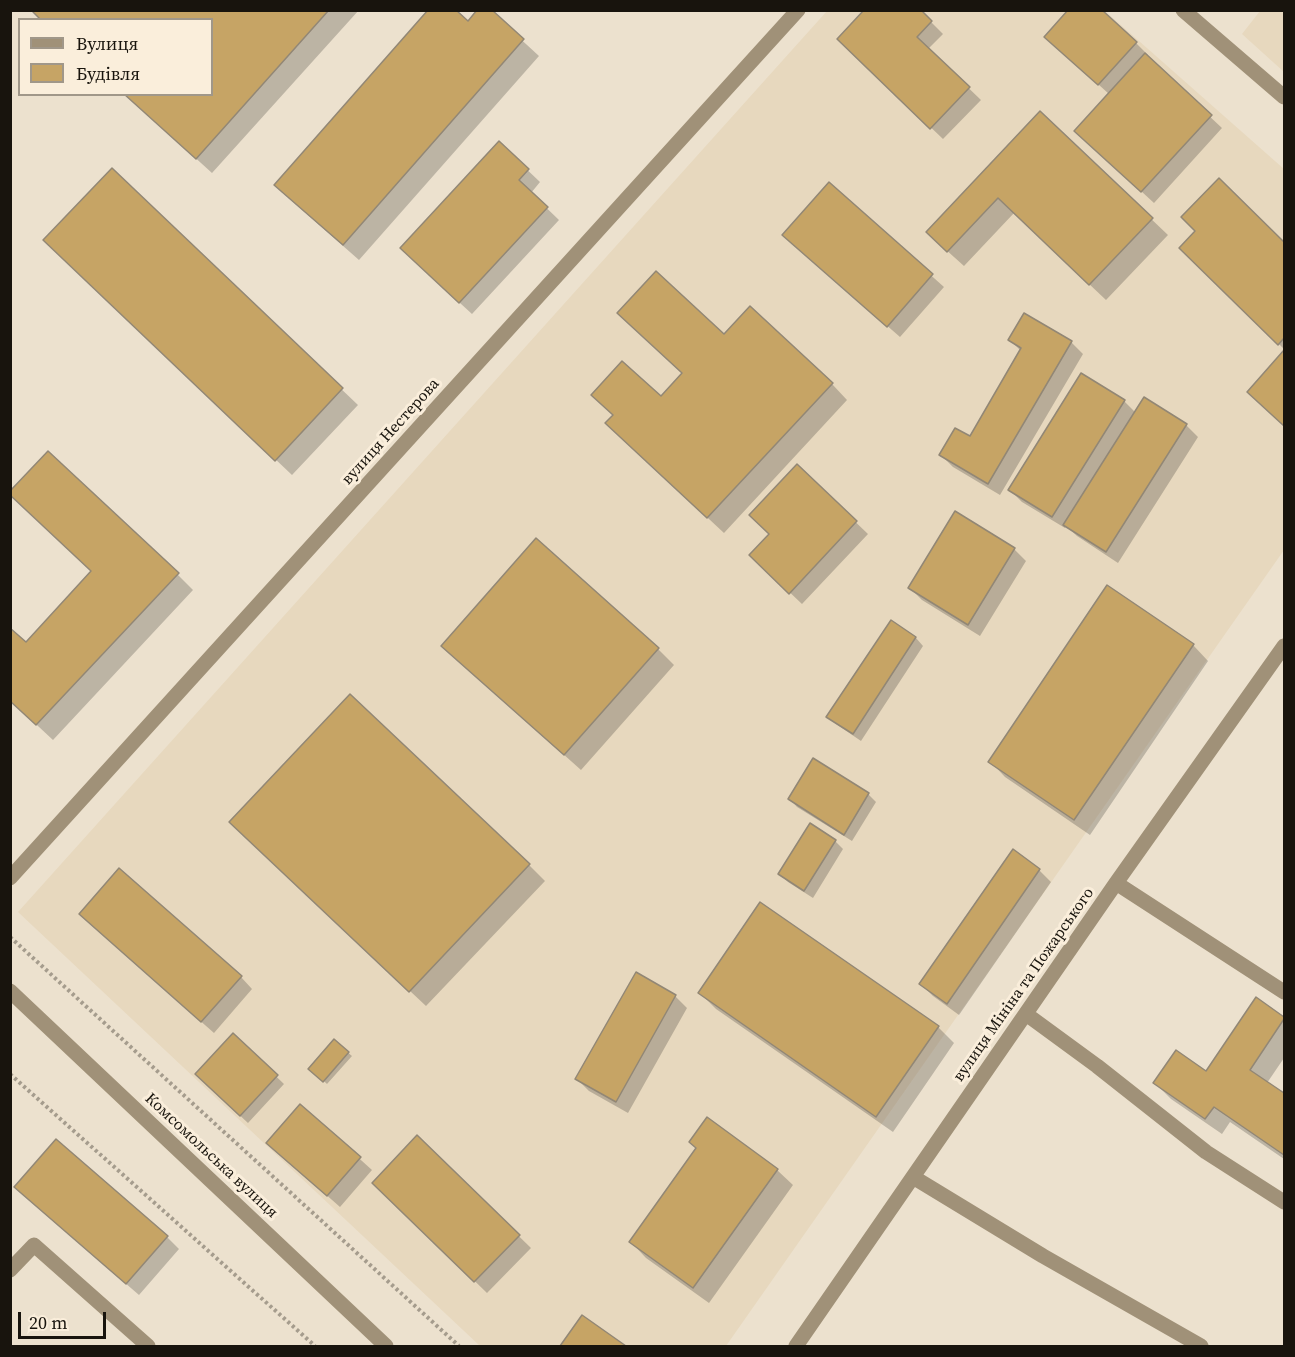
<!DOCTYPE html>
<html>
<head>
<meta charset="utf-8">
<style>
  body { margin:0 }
  #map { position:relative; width:1295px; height:1357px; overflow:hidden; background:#ece1ce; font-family:"Source Serif 4",serif }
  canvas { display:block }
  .frame { position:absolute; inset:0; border:12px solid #18140d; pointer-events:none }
  .legend { position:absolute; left:18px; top:18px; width:195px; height:78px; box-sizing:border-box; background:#faeedb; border:2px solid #a09789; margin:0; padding:8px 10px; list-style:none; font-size:18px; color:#18140d }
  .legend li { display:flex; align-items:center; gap:12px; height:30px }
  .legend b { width:30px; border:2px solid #a09789 }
  .scale { position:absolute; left:18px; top:1312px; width:88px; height:27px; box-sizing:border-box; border:3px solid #18140d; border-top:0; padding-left:8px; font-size:18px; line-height:21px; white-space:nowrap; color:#18140d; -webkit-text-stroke:4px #faeedb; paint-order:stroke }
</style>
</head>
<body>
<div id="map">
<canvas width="1295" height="1357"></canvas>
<div class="frame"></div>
<ul class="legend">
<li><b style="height:8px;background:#a09178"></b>Вулиця</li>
<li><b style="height:16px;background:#c6a465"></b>Будівля</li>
</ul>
<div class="scale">20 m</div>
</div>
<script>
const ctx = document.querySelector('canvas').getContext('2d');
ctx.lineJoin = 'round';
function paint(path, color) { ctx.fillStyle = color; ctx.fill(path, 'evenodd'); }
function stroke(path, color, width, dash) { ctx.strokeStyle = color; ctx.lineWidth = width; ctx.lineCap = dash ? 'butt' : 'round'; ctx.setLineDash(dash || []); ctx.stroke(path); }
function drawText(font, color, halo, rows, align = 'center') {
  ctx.font = font + ' "Source Serif 4",serif'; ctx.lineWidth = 6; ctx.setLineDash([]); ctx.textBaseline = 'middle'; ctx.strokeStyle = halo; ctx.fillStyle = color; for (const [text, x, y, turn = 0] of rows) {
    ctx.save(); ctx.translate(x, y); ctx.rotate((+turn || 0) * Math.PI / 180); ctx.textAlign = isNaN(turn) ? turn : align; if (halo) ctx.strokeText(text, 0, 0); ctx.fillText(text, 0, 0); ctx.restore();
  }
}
const built = new Path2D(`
  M 827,11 L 1105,11 L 1284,169 L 1284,550 L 726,1346 L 480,1346 L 18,912 Z
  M 1260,11 L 1284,11 L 1284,72 L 1242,34 Z`);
const shadow = new Path2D(`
  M 37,10 L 359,10 L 212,173 L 125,94 L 212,94 L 212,20 Z
  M 489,10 L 539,56 L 359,260 L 292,201 Z
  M 919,10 L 943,34 L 928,49 L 981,100 L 943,139 L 851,51 Z
  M 1136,43 L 1148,55 L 1146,57 L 1222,128 L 1154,203 L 1088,142 L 1109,94 L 1058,48 Z
  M 1040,113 L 1168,235 L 1106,300 L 1014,213 L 964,266 L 944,248 Z
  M 499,143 L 540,182 L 531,193 L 559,220 L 472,314 L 413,260 Z
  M 112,170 L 358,405 L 292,475 L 61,256 Z
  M 1219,180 L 1284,244 L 1284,349 L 1181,248 L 1197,232 Z
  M 829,184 L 944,287 L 900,337 L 796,246 Z
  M 724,336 L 832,384 L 847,400 L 724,533 L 623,439 L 661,399 Z
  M 1010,340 L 1071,342 L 1083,354 L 1000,495 L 953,467 L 941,455 L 970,438 L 1021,351 Z
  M 1284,353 L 1284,425 L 1249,392 Z
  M 1082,375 L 1124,401 L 1136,413 L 1145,399 L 1186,425 L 1198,437 L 1118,563 L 1077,536 L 1066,526 L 1065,528 L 1022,502 L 1010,490 Z
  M 797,466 L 868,534 L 802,604 L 763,567 L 770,534 Z
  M 536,541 L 658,649 L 674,665 L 581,770 L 459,661 Z
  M 1014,549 L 1026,561 L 980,636 L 922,600 L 910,588 Z
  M 177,574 L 193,590 L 53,740 L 10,700 Z
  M 891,622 L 916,638 L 923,646 L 861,741 L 836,724 L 828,716 Z
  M 1193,645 L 1208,661 L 1090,835 L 1005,777 L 990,761 Z
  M 814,760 L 868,794 L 876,802 L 852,841 L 797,807 L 790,799 Z
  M 247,838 L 529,865 L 545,881 L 426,1006 Z
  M 835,841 L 843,849 L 813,898 L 788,882 L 780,874 Z
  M 1039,870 L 1051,882 L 959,1015 L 933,996 L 921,984 Z
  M 93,926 L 241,977 L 252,989 L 214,1033 Z
  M 637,974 L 675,996 L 687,1008 L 628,1113 L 589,1091 L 577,1079 Z
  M 700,993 L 938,1027 L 954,1043 L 893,1132 L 716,1009 Z
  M 1256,999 L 1284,1018 L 1284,1058 L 1267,1083 L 1284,1095 L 1284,1159 L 1230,1122 L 1222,1134 L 1171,1099 L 1155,1083 L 1206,1073 Z
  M 233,1035 L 284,1084 L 248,1123 L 204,1082 Z
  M 334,1041 L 352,1056 L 327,1084 L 310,1068 Z
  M 301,1106 L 372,1170 L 340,1207 L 280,1154 Z
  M 418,1138 L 531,1248 L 487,1293 L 374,1183 Z
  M 697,1148 L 777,1170 L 793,1185 L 709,1303 L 646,1258 L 631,1242 Z
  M 28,1199 L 167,1237 L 179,1249 L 139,1295 Z
  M 583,1317 L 623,1346 L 562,1346 Z`);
const building = new Path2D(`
  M 35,10 L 329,10 L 196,159 L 124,94 L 212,94 L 212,20 L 41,20 L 33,12 Z
  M 428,10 L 456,10 L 468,21 L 477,10 L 492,10 L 524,39 L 343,245 L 274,185 Z
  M 864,10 L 921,10 L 932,21 L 917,37 L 970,87 L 930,129 L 837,39 Z
  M 1068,10 L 1102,10 L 1137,42 L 1098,85 L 1044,37 Z
  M 1145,53 L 1212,115 L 1141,192 L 1074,131 Z
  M 1040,111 L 1153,218 L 1089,285 L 998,198 L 947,252 L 926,232 Z
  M 499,141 L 529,169 L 519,180 L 548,207 L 459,303 L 400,248 Z
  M 112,168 L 343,388 L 275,461 L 43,240 Z
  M 1219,178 L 1284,242 L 1284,338 L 1278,345 L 1179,248 L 1195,231 L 1181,217 Z
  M 829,182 L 933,274 L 887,327 L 782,235 Z
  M 656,271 L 724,334 L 750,306 L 833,383 L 707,518 L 605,423 L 613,415 L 591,395 L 622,361 L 661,396 L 682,373 L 617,313 Z
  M 1024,313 L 1072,341 L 988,484 L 939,455 L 955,428 L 970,436 L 1021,348 L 1008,340 Z
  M 1284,350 L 1284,426 L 1247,392 Z
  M 1081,373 L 1125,400 L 1052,517 L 1008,490 Z
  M 1144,397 L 1187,424 L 1106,552 L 1063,525 Z
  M 48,451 L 179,573 L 36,725 L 10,701 L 10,628 L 26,642 L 91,571 L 10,495 L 10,491 Z
  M 797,464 L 857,521 L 789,594 L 749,555 L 769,534 L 749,515 Z
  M 955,511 L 1015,548 L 968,625 L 908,588 Z
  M 536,538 L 659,648 L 564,755 L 441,646 Z
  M 1107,585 L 1194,644 L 1074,820 L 988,762 Z
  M 891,620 L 916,637 L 853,734 L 826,717 Z
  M 350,694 L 530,864 L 409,992 L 229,822 Z
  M 813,758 L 869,793 L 844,835 L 788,799 Z
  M 810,823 L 836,840 L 804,891 L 778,874 Z
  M 1013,849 L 1040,869 L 947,1004 L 919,984 Z
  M 119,868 L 242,976 L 201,1022 L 79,914 Z
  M 760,902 L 939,1026 L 876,1117 L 698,993 Z
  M 636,972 L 676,995 L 616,1102 L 575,1079 Z
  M 1256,997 L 1284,1017 L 1284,1019 L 1250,1070 L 1284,1093 L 1284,1155 L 1214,1107 L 1205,1119 L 1153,1083 L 1176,1050 L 1206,1071 Z
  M 233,1033 L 278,1075 L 240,1116 L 195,1074 Z
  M 334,1039 L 349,1052 L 323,1082 L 308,1069 Z
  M 300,1104 L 361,1157 L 327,1196 L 266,1143 Z
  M 707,1117 L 778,1169 L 693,1288 L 629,1242 L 696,1148 L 689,1142 Z
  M 417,1135 L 520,1235 L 474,1282 L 372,1183 Z
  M 56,1139 L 168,1236 L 126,1284 L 14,1187 Z
  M 582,1315 L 626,1346 L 560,1346 Z`);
const path = new Path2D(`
  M 10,937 L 459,1346
  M 10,1074 L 315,1346`);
const minor = new Path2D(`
  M 1183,10 L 1284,97
  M 10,878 L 798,10
  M 1116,883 L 1284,992
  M 10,991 L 386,1346
  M 1026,1014 L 1097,1066 L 1206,1152 L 1284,1202
  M 913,1177 L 1043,1256 L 1201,1346
  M 10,1270 L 34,1245 L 148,1346
  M 796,1346 L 1116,883 L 1284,646`);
const streetNames = [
  ["вулиця Нестерова",391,432,-48],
  ["вулиця Мініна та Пожарського",1024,985,-55],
  ["Комсомольська вулиця",211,1156,43]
];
paint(built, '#e7d8be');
paint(shadow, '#0003');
paint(building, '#c6a465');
stroke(building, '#928775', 1.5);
stroke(path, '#a59c8d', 4, [3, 3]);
stroke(minor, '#a09178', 15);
drawText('16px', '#18140d', '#faeedb', streetNames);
</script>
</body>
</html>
